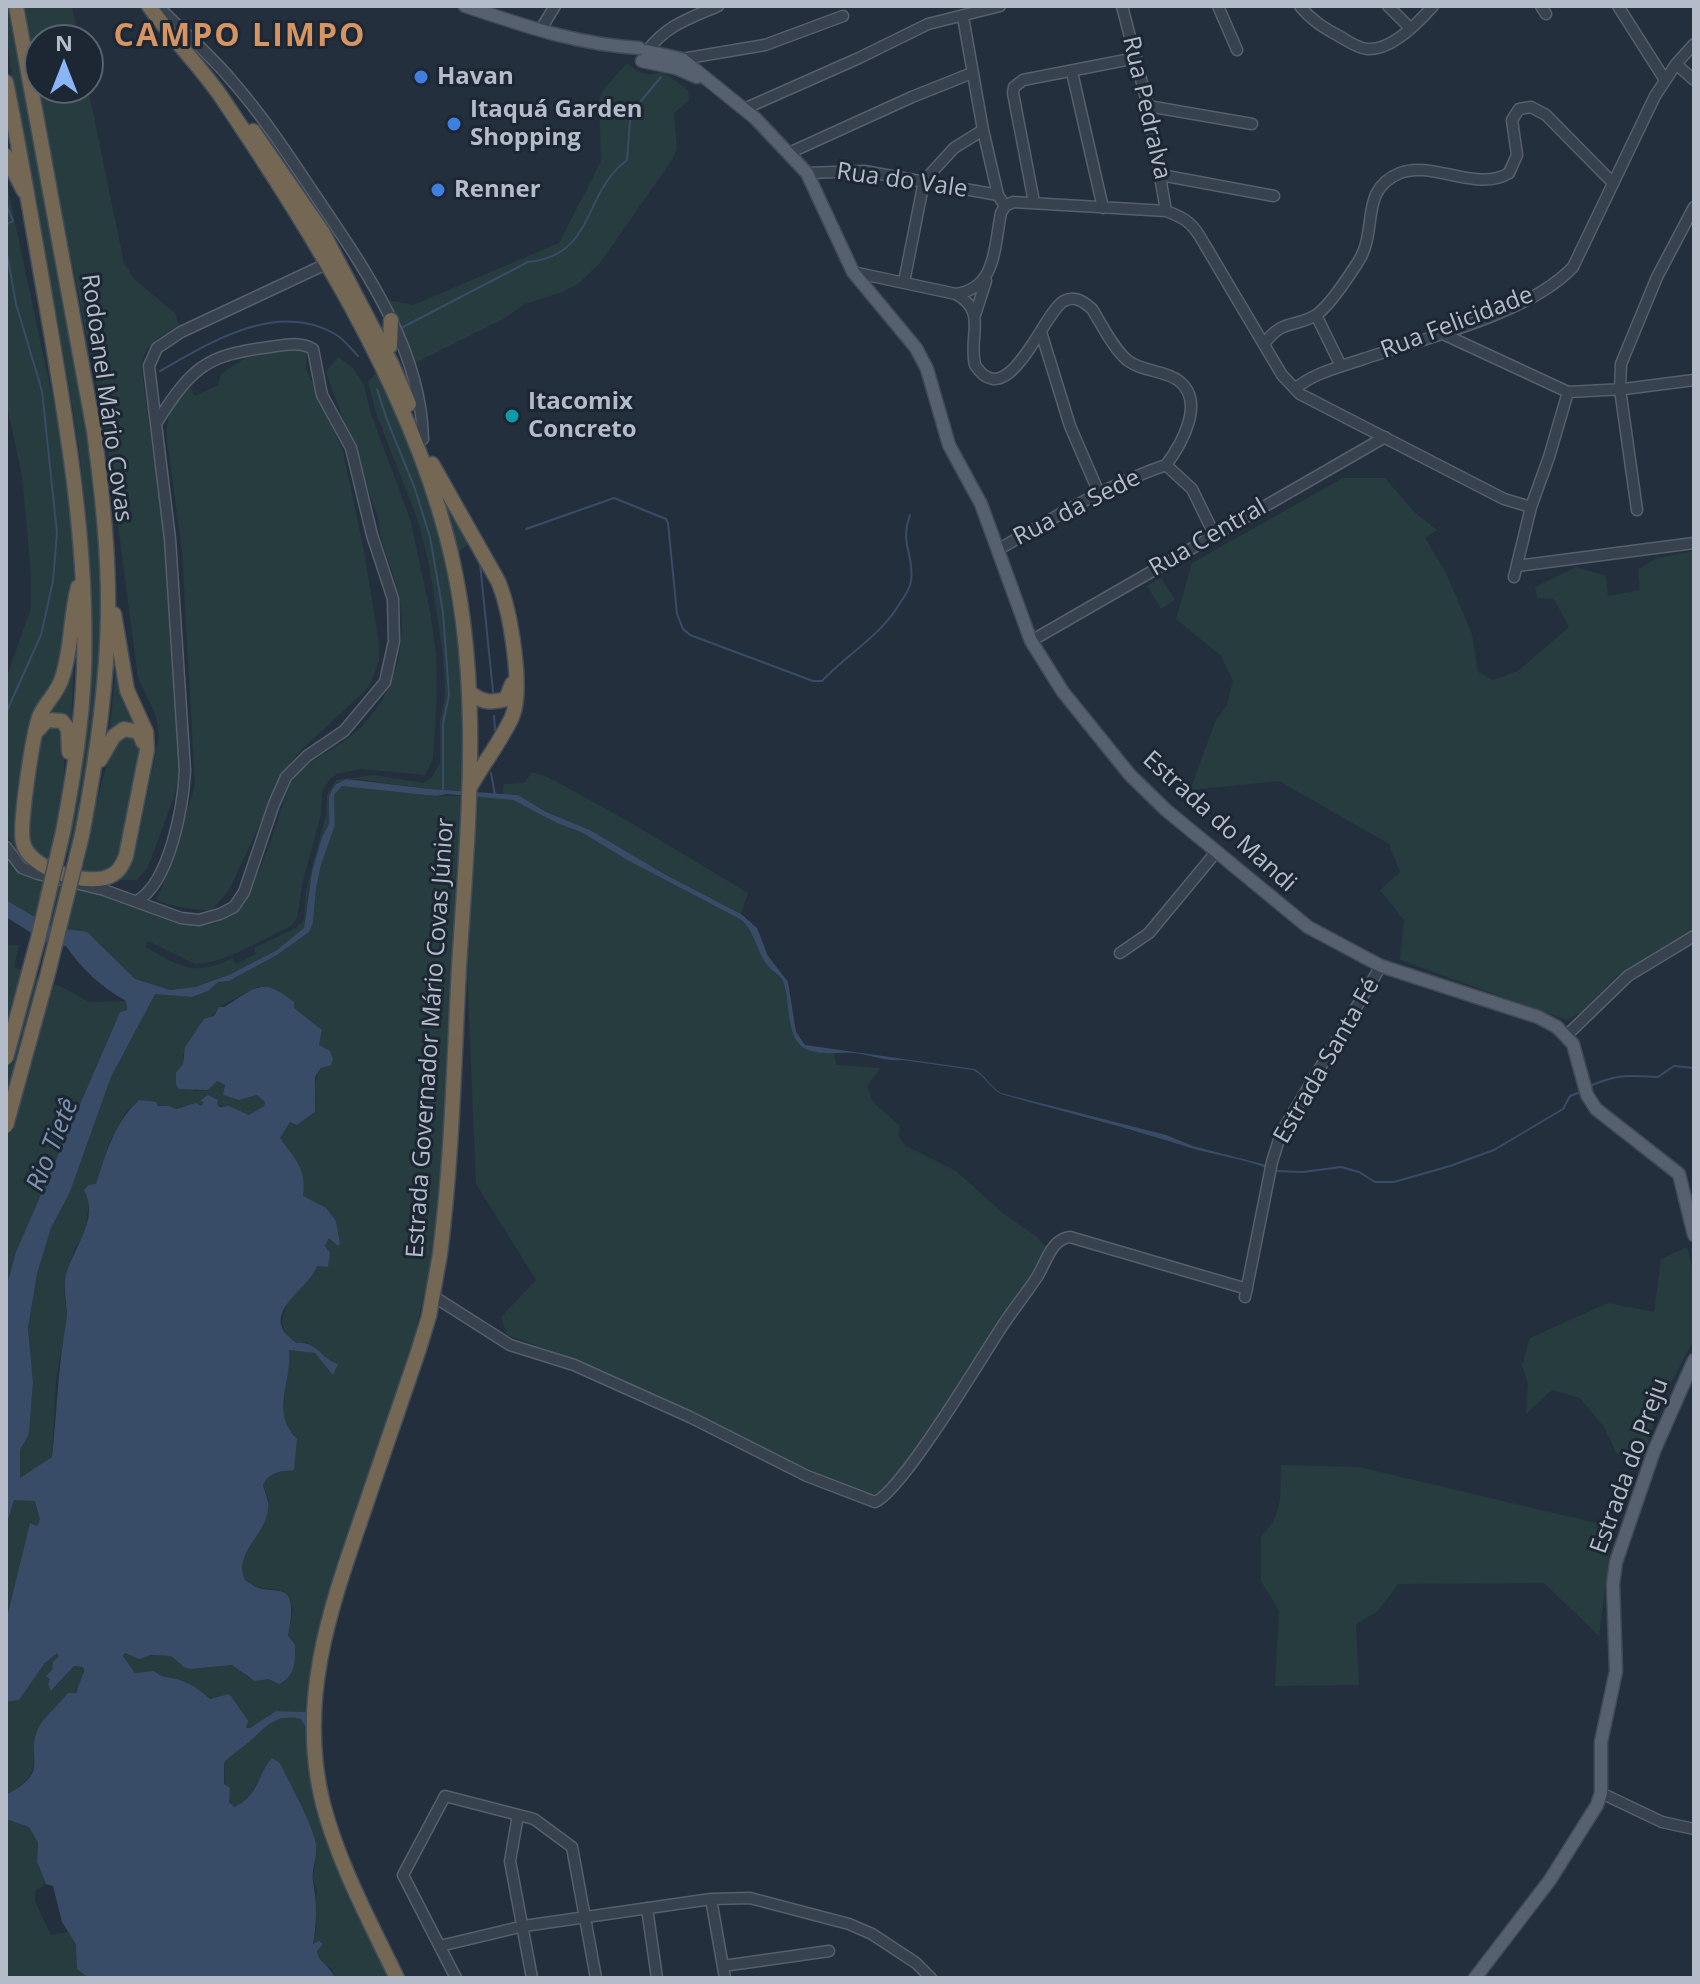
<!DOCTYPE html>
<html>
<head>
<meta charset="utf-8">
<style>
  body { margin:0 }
  #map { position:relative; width:1700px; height:1984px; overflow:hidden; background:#242f3e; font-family:"Open Sans",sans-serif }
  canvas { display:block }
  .frame { position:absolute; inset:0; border:8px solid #b4bcc9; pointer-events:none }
  .north { position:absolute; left:24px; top:24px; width:80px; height:80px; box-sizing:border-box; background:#1d2633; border:2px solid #59626f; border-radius:50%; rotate:0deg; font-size:22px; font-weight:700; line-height:32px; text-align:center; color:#b4bcc9 }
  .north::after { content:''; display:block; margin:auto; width:28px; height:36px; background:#8ab4f8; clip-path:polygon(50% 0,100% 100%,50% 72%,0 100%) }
</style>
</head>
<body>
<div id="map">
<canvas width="1700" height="1984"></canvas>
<div class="frame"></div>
<div class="north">N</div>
</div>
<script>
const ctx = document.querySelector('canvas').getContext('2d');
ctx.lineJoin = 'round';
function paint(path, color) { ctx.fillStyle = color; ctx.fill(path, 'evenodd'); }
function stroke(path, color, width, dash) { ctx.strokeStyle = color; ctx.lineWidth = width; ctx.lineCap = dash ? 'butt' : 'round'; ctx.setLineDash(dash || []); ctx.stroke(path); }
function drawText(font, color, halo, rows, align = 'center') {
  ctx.font = font + ' "Open Sans",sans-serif'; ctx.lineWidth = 6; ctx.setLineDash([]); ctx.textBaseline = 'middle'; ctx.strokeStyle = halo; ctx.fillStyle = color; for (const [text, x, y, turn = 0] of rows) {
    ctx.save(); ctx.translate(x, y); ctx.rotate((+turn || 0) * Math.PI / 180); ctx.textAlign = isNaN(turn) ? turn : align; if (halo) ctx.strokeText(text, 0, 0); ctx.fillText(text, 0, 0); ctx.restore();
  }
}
const green = new Path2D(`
  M 6,6 L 11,6 L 88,418 L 104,588 L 98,696 L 74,854 L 67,853 C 96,719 97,578 78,443 C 67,365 50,287 37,209 C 26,142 6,74 6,6 Z
  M 20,6 L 72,6 L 79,40 L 40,40 L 40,88 L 88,88 L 124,263 L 134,279 L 175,313 L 179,325 C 160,336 146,343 141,365 L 165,540 L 179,738 L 179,773 L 175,794 L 148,867 L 137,880 L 119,880 L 106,888 L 48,877 L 34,870 L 23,860 L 6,834 L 6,679 L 31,608 L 31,574 L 22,477 L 6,400 L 6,180 L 74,499 L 78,549 L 73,636 L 75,631 L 71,728 C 62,714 54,715 39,717 L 34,727 C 30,752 26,777 22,802 C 20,817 14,836 19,852 C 31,881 83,884 109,886 L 130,862 L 137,844 L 159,737 L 156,716 L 138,678 L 105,426 Z
  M 627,63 C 639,73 647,77 663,72 L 688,90 L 689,101 L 674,113 L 677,149 L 672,160 L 600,263 L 578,284 L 562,292 L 525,304 L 503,319 L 413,364 L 389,300 L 413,305 L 559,243 L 601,161 L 599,99 L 604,89 Z
  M 307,348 L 306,368 L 343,451 L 364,551 L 379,644 L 379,661 L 369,687 L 299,752 L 286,769 L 229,890 L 212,910 C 197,911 169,906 156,900 L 163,884 L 195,786 L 182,551 L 166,432 L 172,401 L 189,386 L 195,396 L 218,385 L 221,374 L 254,352 Z
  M 338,357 L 353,368 L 364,385 L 370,411 L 410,519 L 430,611 L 436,654 L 437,695 L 433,759 L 425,775 L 361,769 L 337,774 L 330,779 L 322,791 L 321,814 L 303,881 L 297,918 L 291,926 C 264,938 224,964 195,964 L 148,941 L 145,947 C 182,967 192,977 233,958 L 236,964 L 256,954 L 254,948 L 296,928 L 304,919 L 306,891 L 326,814 L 327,795 L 336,780 L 374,775 L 424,783 L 432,777 L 440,763 L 440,722 L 445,696 L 443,655 L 429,564 L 417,518 L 376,413 L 368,382 L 377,372 L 412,445 L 441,540 L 460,659 L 463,791 L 430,789 L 356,779 L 346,779 L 335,785 L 329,824 L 322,837 L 309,888 L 304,928 L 277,950 L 229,975 L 195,987 L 170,990 L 133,980 L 87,933 L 52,927 L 6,900 L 6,859 C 32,887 73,885 108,896 C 134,904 161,921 189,924 C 196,925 207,926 213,924 C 259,912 275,816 293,778 C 313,756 342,747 362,726 C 397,690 410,637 397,588 C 391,565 379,541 378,517 L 326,372 Z
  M 1343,478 L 1385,478 L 1414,512 L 1437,530 L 1425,538 L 1446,573 L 1472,634 L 1478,672 L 1493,680 L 1518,671 L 1569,627 L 1554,599 L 1537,598 L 1535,587 L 1576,567 L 1606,576 L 1608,596 L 1640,590 L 1638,569 L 1657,558 L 1694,551 L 1694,932 L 1617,976 L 1581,1012 L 1567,1020 L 1400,960 L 1404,920 L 1380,890 L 1400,872 L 1389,844 L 1279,781 L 1190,790 L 1216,720 L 1227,705 L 1233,681 L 1221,656 L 1176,619 L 1192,563 Z
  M 435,487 L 470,543 L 454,555 Z
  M 1161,578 L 1175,600 L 1161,609 L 1147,586 Z
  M 117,650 L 135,723 L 118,724 L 110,732 Z
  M 59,724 C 71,761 60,824 48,861 L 34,855 L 26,833 L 42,728 Z
  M 131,734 L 138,743 L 139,752 L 118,854 L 108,870 L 81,876 C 88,846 103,756 121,736 Z
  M 532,772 L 548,777 L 631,823 L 748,893 L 741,914 L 666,875 L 590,830 L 546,812 L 518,795 L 503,794 L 504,784 L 524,783 Z
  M 353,785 L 436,796 L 463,796 L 438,1210 L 429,1272 L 411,1352 L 322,1614 L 311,1662 L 307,1712 L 276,1711 L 250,1728 L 246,1728 L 228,1694 L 210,1699 C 201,1691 191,1684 180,1680 C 171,1677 162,1678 154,1671 L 135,1673 L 123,1656 L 125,1653 L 134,1656 L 171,1656 L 184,1667 L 190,1669 L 232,1665 L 244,1671 L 248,1678 L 268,1679 L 279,1684 L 291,1674 L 288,1636 L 293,1610 L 283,1591 L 257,1587 L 245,1580 L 242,1573 L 243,1555 L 251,1545 L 269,1502 L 263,1485 C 267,1476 273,1473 283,1471 L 295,1435 L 290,1433 L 283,1417 L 289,1350 L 315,1353 L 330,1369 L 337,1364 L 331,1362 L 307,1342 L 297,1344 C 276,1329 282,1318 290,1296 L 296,1292 L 317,1265 L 328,1267 L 325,1246 L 329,1238 L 340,1243 L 336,1221 L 302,1195 C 307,1168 295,1159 280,1138 L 290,1121 L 297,1125 L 315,1112 C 317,1094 310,1074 327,1064 L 319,1045 L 322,1030 L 293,1008 L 259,986 L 219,1007 L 182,1056 L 194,1091 L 208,1090 L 216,1081 L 225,1085 L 224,1095 L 239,1100 L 257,1095 L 265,1102 L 264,1106 L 250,1115 C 233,1108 221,1105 204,1102 L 201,1106 L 182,1106 L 176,1109 L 139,1100 L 125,1113 L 109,1143 L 88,1210 L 85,1235 L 75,1248 L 66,1274 L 64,1286 L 67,1322 L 56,1379 L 52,1457 L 20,1479 L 20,1450 L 29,1434 L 33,1382 L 28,1328 L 37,1274 L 51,1228 L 70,1192 L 111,1077 L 155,993 L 192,997 L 208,991 L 218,982 L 229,981 L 277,955 L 309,932 L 313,923 L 316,888 L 321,865 L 335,825 L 334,795 L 342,786 Z
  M 477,796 L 513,800 L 527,806 L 557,823 L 581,832 L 629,861 L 740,919 L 753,933 L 769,967 L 784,983 L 794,1035 L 801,1046 L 818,1053 L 834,1053 L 836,1065 L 880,1068 L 867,1087 L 873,1102 L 900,1126 L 898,1136 L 906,1146 L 956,1171 L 1004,1214 L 1037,1237 L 1048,1249 L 890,1487 C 877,1498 862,1493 846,1487 C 735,1435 624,1375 507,1335 L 501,1317 L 536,1280 L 476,1184 L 467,972 Z
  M 6,945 L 19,945 L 14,967 L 66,989 L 89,1002 L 126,1001 L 127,1010 L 120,1012 L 16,1252 L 6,1288 Z
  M 1687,1247 L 1694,1274 L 1694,1339 L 1657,1410 L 1642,1468 L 1617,1454 L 1604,1427 L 1580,1398 L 1552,1390 L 1526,1414 L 1528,1384 L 1522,1365 L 1530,1338 L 1608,1303 L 1654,1312 L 1661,1259 Z
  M 1281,1465 L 1359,1467 L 1613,1527 L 1599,1636 L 1544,1583 L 1398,1584 L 1377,1612 L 1356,1624 L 1359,1685 L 1275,1686 L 1279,1611 L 1261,1581 L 1261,1537 C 1284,1512 1280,1497 1281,1465 Z
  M 14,1500 L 35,1500 L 40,1520 L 37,1526 L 30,1524 L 6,1621 L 6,1526 Z
  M 58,1652 L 60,1656 C 50,1665 50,1678 52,1691 L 74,1666 L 83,1667 C 86,1697 57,1701 44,1721 C 22,1754 53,1770 6,1795 L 6,1702 L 19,1700 L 45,1663 Z
  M 290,1717 L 302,1719 C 315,1754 313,1793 323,1829 C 338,1881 366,1929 389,1978 L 335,1978 L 332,1969 L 322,1963 L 313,1945 L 317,1926 L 315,1908 L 317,1891 L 313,1880 L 317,1847 L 267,1768 C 252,1784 257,1796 234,1807 C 222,1795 226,1778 224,1763 L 264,1726 L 278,1718 Z
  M 6,1819 L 29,1827 L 38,1843 L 37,1862 L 46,1884 L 35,1891 L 35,1901 L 51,1935 L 68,1932 C 71,1936 75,1939 76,1943 C 81,1960 70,1965 89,1978 L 6,1978 Z`);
const water = new Path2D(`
  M 346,779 L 430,789 L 518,795 L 546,812 L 590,830 L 666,875 L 741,914 L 757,928 L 768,956 L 788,982 L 796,1032 L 805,1045 L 975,1069 C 985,1075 990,1086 1001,1093 L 1166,1135 L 1193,1146 L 1270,1166 L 1268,1169 C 1244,1158 1217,1156 1191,1148 C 1129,1128 1065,1112 1001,1094 C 990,1088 984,1075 973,1070 L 902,1060 C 886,1062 869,1054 853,1053 C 837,1052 819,1056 804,1048 C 786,1037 790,1003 784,984 C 782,976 774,973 768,966 C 756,951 756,932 740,919 L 629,861 L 581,832 L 557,823 L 513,800 L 447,794 L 436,796 L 342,786 L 334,795 L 335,825 L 321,865 L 316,888 L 313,923 L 309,932 L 277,955 L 229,981 L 218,982 L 208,991 L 192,997 L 155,994 L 111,1077 L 70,1192 L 51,1228 L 37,1274 L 28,1328 L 33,1382 L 29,1434 L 20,1450 L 20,1478 L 52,1457 C 57,1412 58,1367 66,1323 C 69,1307 62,1291 66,1274 C 74,1247 100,1218 84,1190 L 89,1185 L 96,1184 C 106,1153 114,1123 139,1100 L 156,1102 L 158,1106 L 169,1106 L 176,1109 L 196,1103 L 201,1106 L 204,1102 L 200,1101 L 208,1095 L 218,1100 L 217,1104 L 220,1107 L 229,1106 L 249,1115 L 264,1106 L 265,1102 L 257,1095 L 239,1100 L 223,1095 L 225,1085 L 217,1081 L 208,1090 L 179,1089 L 176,1085 L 176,1073 L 183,1064 L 185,1047 L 204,1019 L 214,1016 L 219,1007 L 224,1007 C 256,988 261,976 294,1002 L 294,1008 L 322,1030 L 319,1045 L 330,1051 L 333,1059 L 331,1065 L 321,1068 L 315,1077 L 315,1112 L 297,1125 L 290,1122 L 280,1138 C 295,1159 307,1168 303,1196 L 326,1208 L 336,1221 L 340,1243 L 338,1246 L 329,1238 L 325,1246 L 330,1253 L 328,1267 L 317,1266 C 309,1290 254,1315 297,1343 C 317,1341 321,1359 338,1364 L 333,1375 L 315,1353 L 289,1350 C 292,1383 270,1413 297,1439 L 294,1470 C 281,1471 269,1472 263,1485 C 265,1494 270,1502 268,1510 C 265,1536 233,1553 245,1580 C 249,1582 252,1585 256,1587 C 265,1591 275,1589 283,1592 C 296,1597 290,1626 288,1636 L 295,1645 C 295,1661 296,1676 279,1684 L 268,1679 L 255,1681 L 232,1665 L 190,1669 L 184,1667 L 171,1656 L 151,1655 L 139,1659 L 125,1653 L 123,1656 L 135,1673 L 154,1671 C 162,1678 171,1677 180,1680 C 192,1684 201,1691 210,1699 L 228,1694 L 231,1696 L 248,1721 L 246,1728 L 250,1728 L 276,1711 L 307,1712 L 308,1732 L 301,1719 C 276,1713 267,1726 250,1741 C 241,1749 232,1754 224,1763 L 224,1784 L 230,1788 L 229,1802 L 234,1807 C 259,1796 257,1775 272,1758 L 280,1763 C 290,1785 312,1822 316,1844 C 318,1856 311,1870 313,1882 C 317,1901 317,1923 313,1944 L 319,1941 L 323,1944 L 317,1951 C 319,1964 330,1965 335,1978 L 89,1978 L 77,1969 L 76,1944 L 62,1922 L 53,1886 L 46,1884 L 37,1862 L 38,1843 L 29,1827 L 6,1819 L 6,1795 C 54,1770 23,1759 39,1727 C 43,1719 61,1702 68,1693 L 76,1693 L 84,1671 L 83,1667 L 74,1666 L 51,1691 L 48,1684 L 50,1679 L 46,1676 L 52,1670 L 53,1662 L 59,1656 L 57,1653 L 45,1663 L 19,1700 L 6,1702 L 6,1621 L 30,1523 L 37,1526 L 40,1520 L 35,1501 L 14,1500 L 6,1526 L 6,1288 L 16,1252 L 120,1012 L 127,1010 L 126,1001 C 101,987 82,969 66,946 L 49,944 L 6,917 L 6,900 L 52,927 L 87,932 L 135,979 L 170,990 L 195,987 L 229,975 L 277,950 L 304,928 L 312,872 L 322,837 L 329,824 L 329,796 L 335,785 Z`);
const stream = new Path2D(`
  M 6,204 L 13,221 L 6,225
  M 6,248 L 16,304 L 42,391 L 57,533 L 53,581 L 41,635 L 6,713
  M 403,327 L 528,262 C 596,255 581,195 627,160 L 630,121 L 640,102 L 661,77
  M 160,371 C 211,342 277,300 335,334 C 344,339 351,349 358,356
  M 377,389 L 387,420 L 414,486 L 430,537 L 443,612 L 449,695 L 443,723 L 443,789
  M 526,529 L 614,498 L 666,519 L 668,523 L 677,614 L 683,629 L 690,635 L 813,681 L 822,681 C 848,653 880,637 900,603 C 905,596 910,589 911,581 C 915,555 899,545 910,515
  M 480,563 L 493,692
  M 494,716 L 495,730
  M 491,773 L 495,795
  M 1590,1086 C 1619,1073 1629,1076 1658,1077 L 1674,1066 L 1694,1068
  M 1277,1171 L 1303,1172 L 1341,1167 L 1359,1172 L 1375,1182 L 1394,1182 L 1450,1166 L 1494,1150 L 1563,1109 L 1570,1096 L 1578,1093`);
const minor = new Path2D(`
  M 1122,6 L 1148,106 L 1166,211
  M 1218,6 L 1237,50
  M 1300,6 C 1311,20 1324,28 1339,36 C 1348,41 1357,48 1367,49 C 1391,51 1419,22 1433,6
  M 1388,6 L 1410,28
  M 1541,6 L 1546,14
  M 1618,6 L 1665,80
  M 160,8 C 184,33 211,55 233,82 C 261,114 285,150 309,186 C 359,261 421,344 423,439
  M 963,17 L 983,130 L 998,195 L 1005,206
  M 541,29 L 555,6
  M 647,51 C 667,25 688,19 718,6
  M 682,59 L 765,45 L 843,16
  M 1676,64 L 1694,80
  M 1072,72 L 1103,208
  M 1148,106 L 1252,124
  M 744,109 L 859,58 L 928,24 L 1000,6
  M 789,153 L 912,97 L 972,73
  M 807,173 L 864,171 L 998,195
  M 1161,175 L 1274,196
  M 1034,202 L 1013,93 L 1014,87 L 1023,80 L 1136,58
  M 853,272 L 956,294 C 997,288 994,246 1001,213 L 1005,206 L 1013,202 L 1166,211 C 1182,217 1190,221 1199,235 L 1282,375 L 1300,394 L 1504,499 L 1531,507
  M 904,282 L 924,181 L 954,148 L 983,130
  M 956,294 C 988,312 968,335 975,365 C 1008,416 1044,311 1064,301 C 1075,295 1084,302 1092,309 C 1102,325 1113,348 1127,360 C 1142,372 1165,370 1179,381 C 1206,402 1181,445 1166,465
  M 975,315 L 986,281
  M 1316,315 L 1341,366
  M 1041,332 L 1070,426 L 1099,493
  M 1441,333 L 1568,392 L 1624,389 L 1694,380
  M 1264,344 C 1283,318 1295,328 1316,315 C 1330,306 1349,276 1358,262 C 1379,230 1358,190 1400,173 C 1432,160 1477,193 1509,173 L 1517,155 L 1512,120 L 1519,109 L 1531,107 L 1546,115 L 1613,183
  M 1295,389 C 1313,373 1340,367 1363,359 C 1425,338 1529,314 1573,267 L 1655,96 L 1676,64 L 1694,44
  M 1166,465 L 1192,489 L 1214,534
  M 1637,510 L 1620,389 L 1621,364 L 1657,277 L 1694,207
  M 999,549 C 1053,518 1107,485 1166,465
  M 1517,566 L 1694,543
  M 1514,577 L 1531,507 L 1549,457 L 1568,392
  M 1031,641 L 1385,437
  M 6,847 L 22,868 L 38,874 L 104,890 L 181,918 L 199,920 L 220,914 L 234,907 L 244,892 L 274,804 L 286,777 L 307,756 L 344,731 L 385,682 L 394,641 L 393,599 L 372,535 L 351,448 L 322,395 L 313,349 C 300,341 284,345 270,347 C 206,355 192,367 157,422
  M 137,901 C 170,882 183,806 185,771 L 170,539 L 149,366 L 157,348 L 181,332 L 326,264
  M 1120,953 L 1149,933 L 1217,851
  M 1567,1035 L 1628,976 L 1694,936
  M 433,1296 L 510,1345 L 574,1365 L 690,1417 L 807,1476 L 875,1502 C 902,1491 980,1360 1001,1328 C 1012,1311 1025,1295 1037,1277 C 1046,1263 1051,1239 1070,1237 L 1247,1289
  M 1245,1297 L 1272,1162 L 1281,1133 L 1381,966
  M 1601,1793 L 1662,1822 L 1694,1829
  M 518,1815 L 510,1861 L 532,1978
  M 711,1899 L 725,1978
  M 647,1908 L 657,1978
  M 440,1946 L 524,1926 L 711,1899 L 750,1898 L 849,1924 L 872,1934 L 916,1963 L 931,1978
  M 723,1966 L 829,1951
  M 456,1978 L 403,1875 L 445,1796 L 534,1819 L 572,1847 L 596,1978`);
const major = new Path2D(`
  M 465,6 C 525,26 575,44 639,48
  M 647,51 L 682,59 L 755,118 L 807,173 L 853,272 L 916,348 L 927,369 L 949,445 L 981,504 L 1031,641 L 1063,692 L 1130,775 L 1166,810 L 1308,927 L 1381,966 L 1538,1017 L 1557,1027 L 1573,1044 L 1587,1095 L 1596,1109 L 1679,1174 L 1694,1235
  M 642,61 L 676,68 L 697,77
  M 1475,1978 L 1550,1880 L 1597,1805 L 1601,1793 L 1601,1742 L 1616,1671 L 1613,1584 L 1616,1562 L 1654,1451 L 1694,1360`);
const highway = new Path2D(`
  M 16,6 L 94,431 C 102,492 109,554 108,615 C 107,689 96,762 82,835
  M 149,6 C 171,37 198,64 220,95 C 309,227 405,380 446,534 C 484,675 468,823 459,967 C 454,1063 452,1159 440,1254 L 429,1316 L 418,1352 C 400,1406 381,1459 363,1513 C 330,1609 297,1701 323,1804 C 339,1865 370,1922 397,1978
  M 6,82 C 21,155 33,229 46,303 C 67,425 88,545 84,670 C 82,724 73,778 63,832
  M 253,131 L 323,233 L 392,365 L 409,404
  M 6,156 L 24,191
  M 377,347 L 390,346 L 391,320
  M 432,464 L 498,581 C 510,609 524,689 512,717 C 501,741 483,764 470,787
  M 78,587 C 70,617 72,649 62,678 C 58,692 46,702 40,715 C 33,732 19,825 23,842 C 28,870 91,888 112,875 C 120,871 123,863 126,856 L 147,750 L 146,732 L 127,690 L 114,614
  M 470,693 C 484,703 490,703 506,699 L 512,684
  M 37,731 L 47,720 L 62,721 L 68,729 L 69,752
  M 100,760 L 114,736 L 124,729 L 139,732 L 143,742`);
const highwayBridge = new Path2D(`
  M 6,1058 L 38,939 L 63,832
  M 6,1126 L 48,973 L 82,835`);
const markers = [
  [421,77,8,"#3f7fe0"],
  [454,124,8,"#3f7fe0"],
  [438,190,8,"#3f7fe0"],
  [512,416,8,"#0f9aa8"]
];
const poiNames = [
  ["Havan",437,77],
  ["Itaquá Garden",470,110],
  ["Shopping",470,138],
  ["Renner",454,190],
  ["Itacomix",528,402],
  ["Concreto",528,430]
];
const streetNames = [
  ["Rua Pedralva",1146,108,77],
  ["Rua do Vale",902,181,8],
  ["Rua Felicidade",1457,323,-21],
  ["Rodoanel Mário Covas",106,398,82],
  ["Rua da Sede",1077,508,-27],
  ["Rua Central",1208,538,-30],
  ["Estrada do Mandi",1219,822,42],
  ["Estrada Governador Mário Covas Júnior",431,1038,-86],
  ["Estrada Santa Fé",1327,1061,-60],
  ["Estrada do Preju",1630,1466,-70]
];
const waterNames = [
  ["Rio Tietê",53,1145,-68]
];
const districtNames = [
  ["CAMPO LIMPO",240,37]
];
paint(green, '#263c3f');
paint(water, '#394c67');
stroke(stream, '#394c67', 2);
stroke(minor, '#565f6c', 13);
stroke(major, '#414a57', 15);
stroke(highway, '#434c59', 17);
stroke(minor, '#38414e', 10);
stroke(major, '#56606e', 12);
stroke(highway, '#746855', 14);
stroke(highwayBridge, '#434c59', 17, []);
stroke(highwayBridge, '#746855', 14);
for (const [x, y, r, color] of markers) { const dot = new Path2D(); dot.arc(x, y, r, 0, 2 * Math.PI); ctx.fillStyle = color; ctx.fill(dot); stroke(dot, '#1d2633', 3); }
drawText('bold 24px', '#b4bcc9', '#1d2633', poiNames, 'left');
drawText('24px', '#b4bcc9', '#1d2633', streetNames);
drawText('italic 26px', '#7c92b1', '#1d2633', waterNames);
ctx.letterSpacing = '2px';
drawText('bold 32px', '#d59563', '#1d2633', districtNames);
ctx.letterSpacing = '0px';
</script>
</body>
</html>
